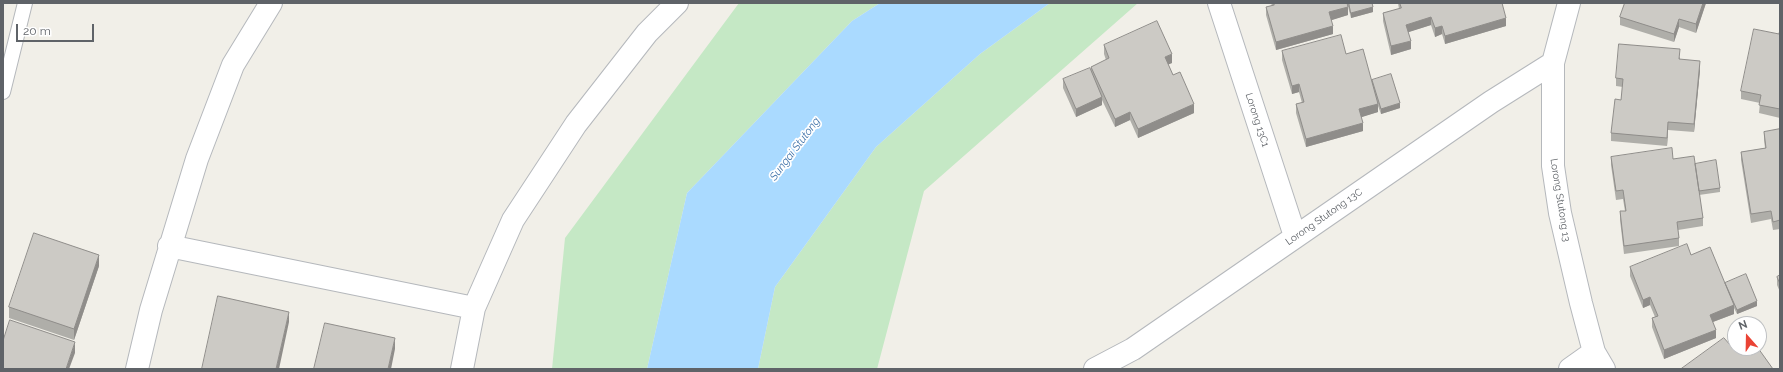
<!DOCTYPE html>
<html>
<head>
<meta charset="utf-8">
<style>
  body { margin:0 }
  #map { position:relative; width:1783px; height:372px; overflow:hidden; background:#f1efe8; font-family:Raleway,sans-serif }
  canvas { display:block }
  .frame { position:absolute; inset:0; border:4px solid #5f6368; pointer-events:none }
  .north { position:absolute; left:1727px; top:316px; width:40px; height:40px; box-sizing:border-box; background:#fff; border:1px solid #bfc1c3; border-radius:50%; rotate:340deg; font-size:11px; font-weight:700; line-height:16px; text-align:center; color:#5f6368 }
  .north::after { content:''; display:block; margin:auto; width:14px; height:18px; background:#ea4335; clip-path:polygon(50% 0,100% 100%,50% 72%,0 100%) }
  .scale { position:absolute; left:16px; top:24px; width:78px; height:18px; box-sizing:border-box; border:2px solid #5f6368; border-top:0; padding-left:5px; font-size:12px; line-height:14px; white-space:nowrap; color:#5f6368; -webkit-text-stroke:3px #fff; paint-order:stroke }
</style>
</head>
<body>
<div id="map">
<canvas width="1783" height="372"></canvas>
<div class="frame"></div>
<div class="north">N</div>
<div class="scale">20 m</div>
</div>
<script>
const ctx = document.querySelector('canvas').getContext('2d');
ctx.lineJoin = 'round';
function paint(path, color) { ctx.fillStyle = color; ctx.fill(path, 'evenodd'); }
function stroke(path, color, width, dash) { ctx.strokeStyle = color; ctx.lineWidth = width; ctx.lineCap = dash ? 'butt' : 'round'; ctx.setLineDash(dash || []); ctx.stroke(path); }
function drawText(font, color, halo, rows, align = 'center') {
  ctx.font = font + ' Raleway,sans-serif'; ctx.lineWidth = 3.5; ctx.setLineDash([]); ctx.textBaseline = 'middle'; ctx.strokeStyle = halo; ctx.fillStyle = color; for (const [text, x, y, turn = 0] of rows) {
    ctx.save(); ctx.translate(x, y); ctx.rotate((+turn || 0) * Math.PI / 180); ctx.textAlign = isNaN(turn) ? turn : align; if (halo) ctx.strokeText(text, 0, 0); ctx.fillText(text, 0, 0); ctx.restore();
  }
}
const green = new Path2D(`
  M 739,3 L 880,3 L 852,21 L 687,193 L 647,369 L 552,369 L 565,238 Z
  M 1050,3 L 1138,3 L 924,191 L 877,369 L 758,369 L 775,287 L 876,147 L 980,54 Z`);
const water = new Path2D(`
  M 880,3 L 1050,3 L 980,54 L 876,147 L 775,287 L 758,369 L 647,369 L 687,193 L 852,21 Z`);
const service = new Path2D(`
  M 3,92 L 25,3`);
const minor = new Path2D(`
  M 1219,3 L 1295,236
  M 1569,3 L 1553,63 L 1553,166 L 1560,213 L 1581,303 L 1594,352 L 1604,369
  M 169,246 L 474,308
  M 137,369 L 151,310 L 197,159 L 233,65 L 271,3
  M 462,369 L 474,308 L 513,220 L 576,124 L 647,33 L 677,3
  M 1095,369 L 1133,349 L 1491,102 L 1553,63
  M 1570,369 L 1594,352`);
const wall = new Path2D(`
  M 1271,3 L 1347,3 L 1348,15 L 1331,20 L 1333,34 L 1276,50 L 1266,15 L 1266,7 L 1272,6 Z
  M 1347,3 L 1372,3 L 1373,12 L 1351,18 Z
  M 1398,3 L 1502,3 L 1506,26 L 1445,44 L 1442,34 L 1435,37 L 1431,25 L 1408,32 L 1411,49 L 1391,55 L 1383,21 L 1383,13 L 1399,9 Z
  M 1625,3 L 1706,3 L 1696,33 L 1679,27 L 1674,42 L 1620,25 L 1620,17 Z
  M 1780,29 L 1780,118 L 1759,113 L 1760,103 L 1741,99 L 1741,91 L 1779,34 Z
  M 1104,45 L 1172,63 L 1168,64 L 1173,75 L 1194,113 L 1138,138 L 1130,120 L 1115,127 L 1102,100 L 1102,105 L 1076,117 L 1063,88 L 1063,79 L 1091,71 L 1091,67 L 1106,60 L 1104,54 Z
  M 1282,51 L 1346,54 L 1372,82 L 1372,80 L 1400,108 L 1381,114 L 1378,106 L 1378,112 L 1361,117 L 1363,131 L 1306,147 L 1296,113 L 1296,104 L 1302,103 L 1299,92 L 1292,94 L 1282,60 Z
  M 1680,57 L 1680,59 L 1700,70 L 1694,132 L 1668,130 L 1667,146 L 1611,141 L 1611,133 L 1621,100 L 1623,87 L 1616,86 L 1616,78 Z
  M 1780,129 L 1780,229 L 1773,230 L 1771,219 L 1751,223 L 1741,160 L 1741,152 L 1765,148 L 1764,140 L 1764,132 Z
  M 1611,157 L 1673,159 L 1695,167 L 1720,188 L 1720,192 L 1699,195 L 1703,218 L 1703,226 L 1678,230 L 1679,238 L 1679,246 L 1624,254 L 1620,220 L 1620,211 L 1625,211 L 1623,199 L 1616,200 L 1611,165 Z
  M 1691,255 L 1725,284 L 1757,306 L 1737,314 L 1734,308 L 1734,314 L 1713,322 L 1716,338 L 1664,359 L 1652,327 L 1652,318 L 1655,317 L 1650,305 L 1643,308 L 1630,276 L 1630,267 Z
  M 99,266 L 74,340 L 9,318 L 9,307 Z
  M 1780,275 L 1780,292 L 1777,285 L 1777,277 Z`);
const shadedWall = new Path2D(`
  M 1703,3 L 1706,3 L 1696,33 L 1696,24 Z
  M 1348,7 L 1348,15 L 1329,21 L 1329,12 Z
  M 1373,7 L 1373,12 L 1351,18 L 1351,13 Z
  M 1431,17 L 1431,25 L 1406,33 L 1406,25 Z
  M 1506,18 L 1506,26 L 1445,44 L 1445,36 Z
  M 1679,19 L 1679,27 L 1674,42 L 1674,34 Z
  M 1333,26 L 1333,34 L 1276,50 L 1276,42 Z
  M 1442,26 L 1442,34 L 1435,37 L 1435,28 Z
  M 1411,41 L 1411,49 L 1391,55 L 1391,46 Z
  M 1172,54 L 1172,63 L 1165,66 L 1165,57 Z
  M 1700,61 L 1700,70 L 1694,132 L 1694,124 Z
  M 1299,84 L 1299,92 L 1292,94 L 1292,86 Z
  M 1102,97 L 1102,105 L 1076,117 L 1076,109 Z
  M 1400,103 L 1400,108 L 1381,114 L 1381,109 Z
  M 1194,104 L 1194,113 L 1138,138 L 1138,129 Z
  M 1378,104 L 1378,112 L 1359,118 L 1359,109 Z
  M 1130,112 L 1130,120 L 1115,127 L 1115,119 Z
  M 1668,122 L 1668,130 L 1667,146 L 1667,138 Z
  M 1363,123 L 1363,131 L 1306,147 L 1306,139 Z
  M 99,255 L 99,266 L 74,340 L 74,329 Z
  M 1650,297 L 1650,305 L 1643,308 L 1643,300 Z
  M 1757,301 L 1757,306 L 1737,314 L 1737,310 Z
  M 1734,305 L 1734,314 L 1710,323 L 1710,315 Z
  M 289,312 L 289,322 L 279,369 L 276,369 Z
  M 1716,330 L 1716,338 L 1664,359 L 1664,350 Z
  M 395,338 L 395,349 L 391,369 L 388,369 Z
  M 75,342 L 75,353 L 69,369 L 66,369 Z`);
const building = new Path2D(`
  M 1273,3 L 1347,3 L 1348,7 L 1329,12 L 1333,26 L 1276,42 L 1266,7 L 1274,5 Z
  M 1349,3 L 1372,3 L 1373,7 L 1351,13 Z
  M 1400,3 L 1502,3 L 1506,18 L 1445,36 L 1442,26 L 1435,28 L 1431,17 L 1406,25 L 1411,41 L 1391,46 L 1383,13 L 1401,8 Z
  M 1625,3 L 1703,3 L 1696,24 L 1679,19 L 1674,34 L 1620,17 Z
  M 1157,21 L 1172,54 L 1165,57 L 1173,75 L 1180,72 L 1194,104 L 1138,129 L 1130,112 L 1115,119 L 1091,67 L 1109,58 L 1104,45 Z
  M 1754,29 L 1779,34 L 1780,29 L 1780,109 L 1759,105 L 1761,95 L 1741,91 Z
  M 1341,35 L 1346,54 L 1363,49 L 1378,104 L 1359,109 L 1363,123 L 1306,139 L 1296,104 L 1304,102 L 1299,84 L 1292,86 L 1282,51 Z
  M 1619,44 L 1680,49 L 1679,59 L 1700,61 L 1694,124 L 1668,122 L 1667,138 L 1611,133 L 1615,99 L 1621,100 L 1623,79 L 1616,78 Z
  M 1090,68 L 1102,97 L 1076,109 L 1063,79 Z
  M 1391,74 L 1400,103 L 1381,109 L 1372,80 Z
  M 1780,129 L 1780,220 L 1773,222 L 1771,211 L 1751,214 L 1741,152 L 1766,148 L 1764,132 Z
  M 1672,148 L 1673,159 L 1694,156 L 1703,218 L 1677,222 L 1679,238 L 1624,246 L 1620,211 L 1626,211 L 1623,190 L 1616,191 L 1611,157 Z
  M 1716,160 L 1720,188 L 1699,191 L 1695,164 Z
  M 34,233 L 99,255 L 74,329 L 9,307 Z
  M 1687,244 L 1691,255 L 1710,247 L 1734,305 L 1710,315 L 1716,330 L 1664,350 L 1652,318 L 1658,316 L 1650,297 L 1643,300 L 1630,267 Z
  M 1746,274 L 1757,301 L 1737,310 L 1725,283 Z
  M 1780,275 L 1780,284 L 1777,277 Z
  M 218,296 L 289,312 L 276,369 L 202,369 Z
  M 10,320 L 75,342 L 66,369 L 3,369 L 3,341 Z
  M 325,323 L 395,338 L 388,369 L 314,369 Z
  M 1724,338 L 1731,346 L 1735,343 L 1735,348 L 1758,348 L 1773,369 L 1681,369 Z`);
const streetNames = [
  ["Lorong 13C1",1257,120,72],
  ["Lorong Stutong 13",1560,200,81],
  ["Lorong Stutong 13C",1324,217,-35]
];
const waterNames = [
  ["Sungai Stutong",795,149,-53]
];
paint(green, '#c5e8c5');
paint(water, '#aadaff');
stroke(service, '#b5b8bc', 16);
stroke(minor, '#b5b8bc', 24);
stroke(service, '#fff', 14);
stroke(minor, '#fff', 22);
paint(wall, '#afaea9');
paint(shadedWall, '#8f8d8a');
paint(building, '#cccac5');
stroke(building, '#8f8d8a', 1);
drawText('10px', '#5f6368', '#fff', streetNames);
drawText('italic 11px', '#4174aa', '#fff', waterNames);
</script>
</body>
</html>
